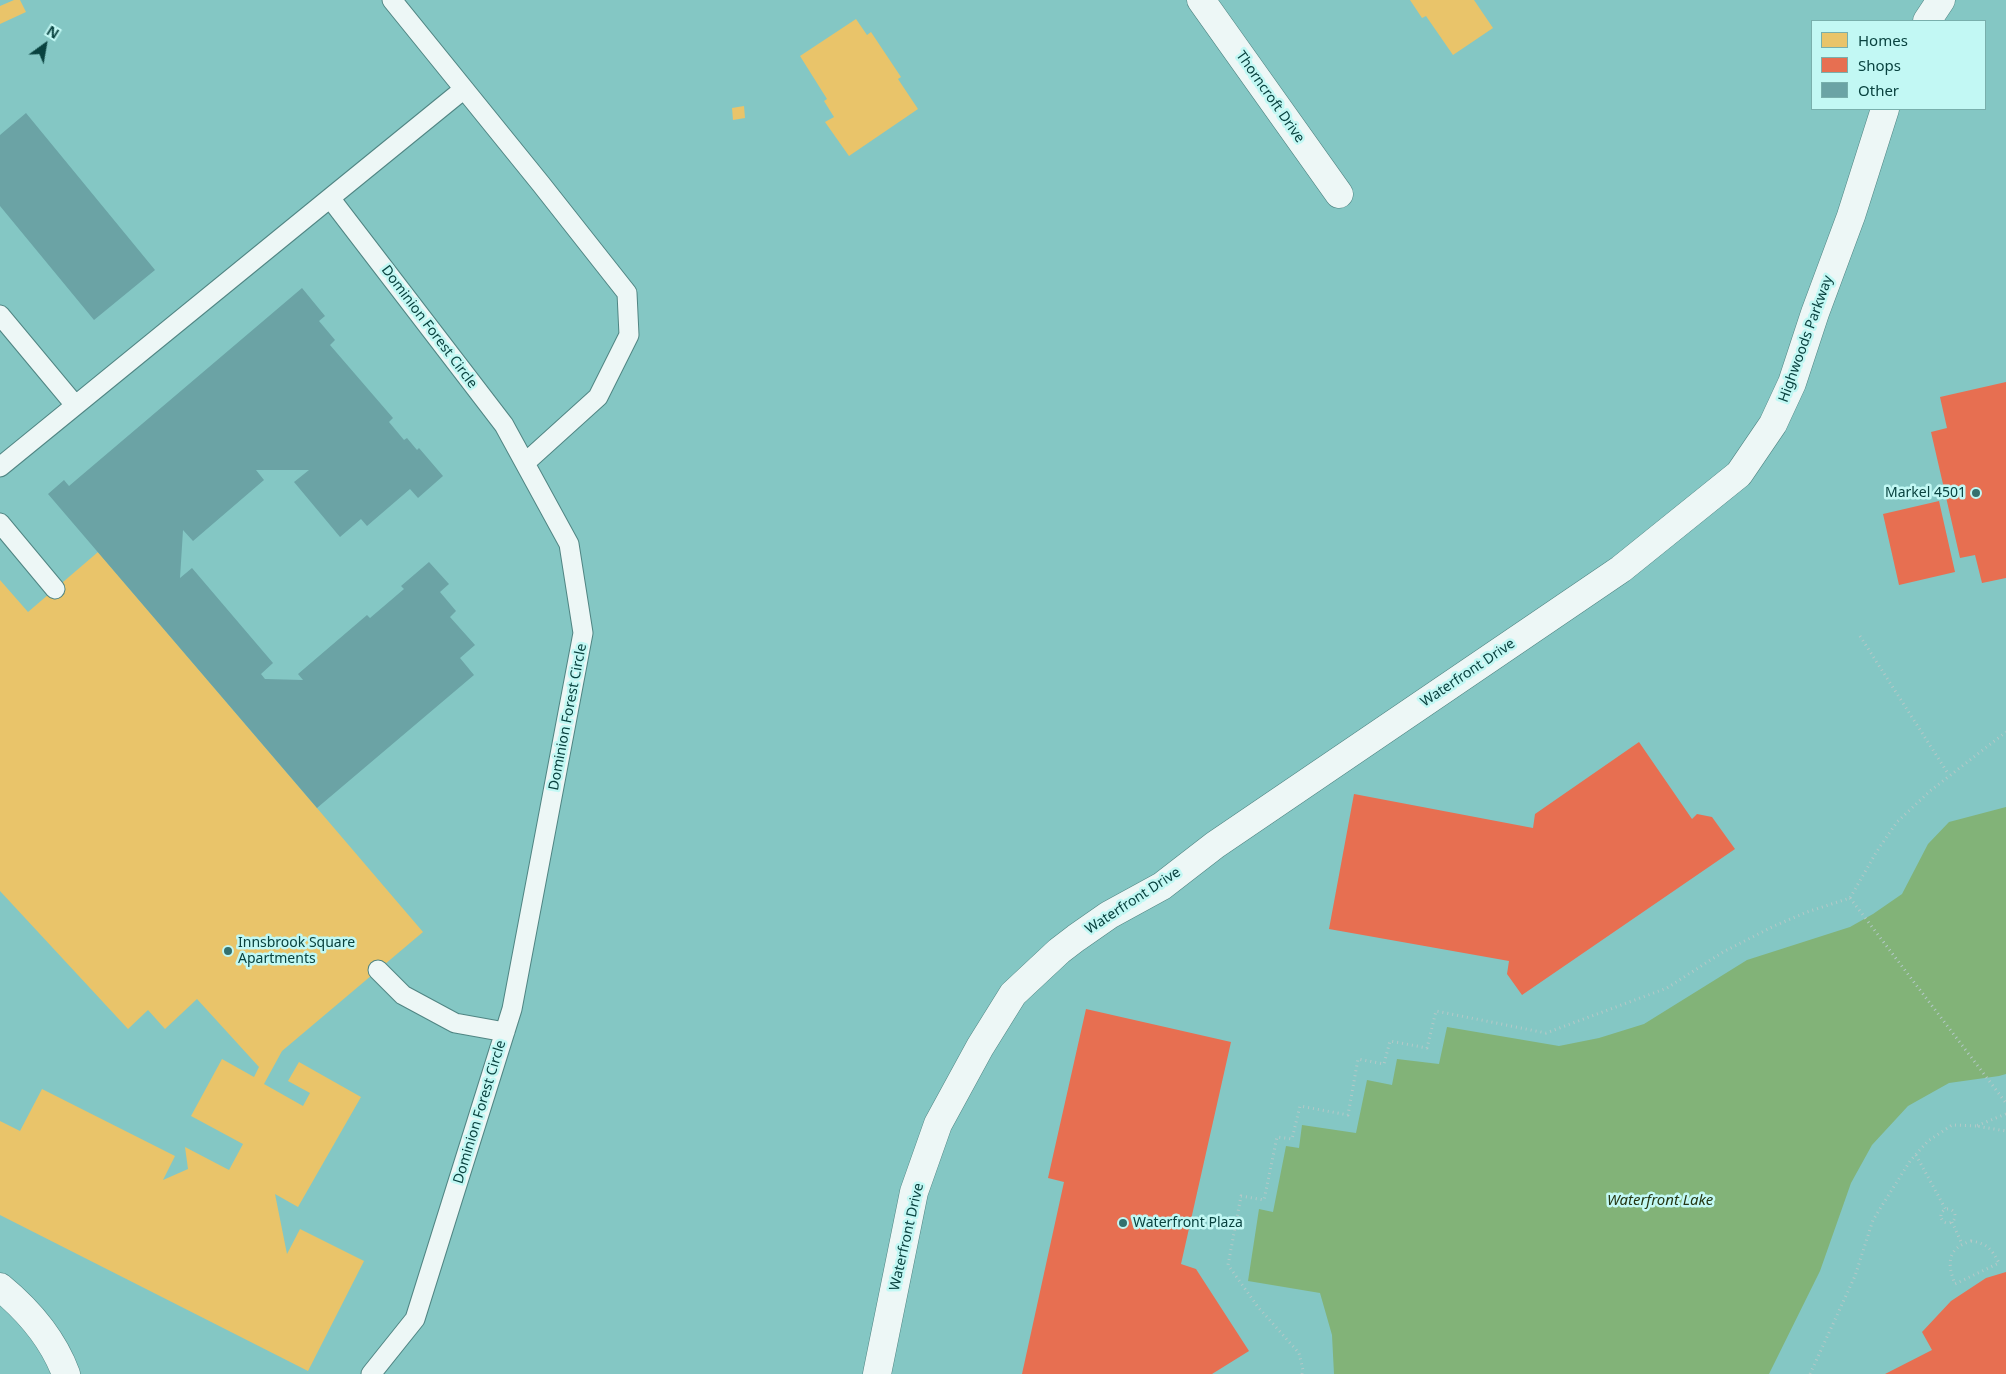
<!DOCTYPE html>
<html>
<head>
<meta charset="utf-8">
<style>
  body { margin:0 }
  #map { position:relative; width:2006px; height:1374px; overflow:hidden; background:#84c7c4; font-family:"Noto Sans",sans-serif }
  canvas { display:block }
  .legend { position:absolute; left:1811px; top:20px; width:175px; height:90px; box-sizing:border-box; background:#c2f8f4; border:1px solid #78afac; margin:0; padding:6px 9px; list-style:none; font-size:15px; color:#09423f }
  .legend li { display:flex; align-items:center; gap:10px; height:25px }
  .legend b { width:25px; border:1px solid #78afac }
  .north { position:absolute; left:20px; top:20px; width:50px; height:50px; -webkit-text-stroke:4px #c2f8f4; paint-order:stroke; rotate:32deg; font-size:14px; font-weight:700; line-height:20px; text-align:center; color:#09423f }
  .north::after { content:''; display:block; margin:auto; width:18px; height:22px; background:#09423f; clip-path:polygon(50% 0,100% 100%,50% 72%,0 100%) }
</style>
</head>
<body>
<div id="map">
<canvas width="2006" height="1374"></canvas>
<ul class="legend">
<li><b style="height:14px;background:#e9c46a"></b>Homes</li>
<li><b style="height:14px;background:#e76f51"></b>Shops</li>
<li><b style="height:14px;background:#6ba3a5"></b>Other</li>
</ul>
<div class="north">N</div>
</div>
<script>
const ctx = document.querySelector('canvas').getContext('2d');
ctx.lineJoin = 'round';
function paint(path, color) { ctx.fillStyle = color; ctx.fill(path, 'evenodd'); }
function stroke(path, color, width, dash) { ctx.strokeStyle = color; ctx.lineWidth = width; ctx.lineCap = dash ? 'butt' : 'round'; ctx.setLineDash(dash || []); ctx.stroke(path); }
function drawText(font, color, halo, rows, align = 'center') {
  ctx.font = font + ' "Noto Sans",sans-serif'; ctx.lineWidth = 5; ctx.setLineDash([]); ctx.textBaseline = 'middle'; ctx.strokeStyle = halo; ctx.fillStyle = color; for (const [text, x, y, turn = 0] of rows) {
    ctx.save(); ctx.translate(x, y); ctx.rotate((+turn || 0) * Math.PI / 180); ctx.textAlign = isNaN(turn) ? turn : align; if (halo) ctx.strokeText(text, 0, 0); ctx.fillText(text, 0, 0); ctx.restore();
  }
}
const water = new Path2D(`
  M 2006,807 L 2006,1074 L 1999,1076 L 1949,1083 L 1908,1106 L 1872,1145 L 1851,1183 L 1820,1271 L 1769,1374 L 1334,1374 L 1332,1335 L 1320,1293 L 1248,1281 L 1259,1209 L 1273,1212 L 1286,1146 L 1299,1148 L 1302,1125 L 1356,1133 L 1367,1080 L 1392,1085 L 1397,1059 L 1439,1064 L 1447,1027 L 1559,1046 L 1599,1038 L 1644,1024 L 1747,960 L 1850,927 L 1873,914 L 1902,894 L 1928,844 L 1949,822 Z`);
const homes = new Path2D(`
  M 14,0 L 20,0 L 26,12 L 0,24 L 0,6 Z
  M 1410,0 L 1474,0 L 1493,28 L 1453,55 L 1426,16 L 1422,18 Z
  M 856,19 L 867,35 L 871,32 L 901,77 L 898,79 L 918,109 L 849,156 L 825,122 L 834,117 L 824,101 L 827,99 L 800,56 Z
  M 744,106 L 745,118 L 733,120 L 732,108 Z
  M 98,552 L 423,932 L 282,1051 L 264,1084 L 303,1106 L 310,1093 L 288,1081 L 299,1062 L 361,1097 L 298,1207 L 275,1194 L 287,1254 L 300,1229 L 364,1261 L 308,1371 L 0,1215 L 0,1121 L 20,1131 L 42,1089 L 175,1156 L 163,1180 L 188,1169 L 185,1147 L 229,1170 L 243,1144 L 191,1116 L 222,1059 L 254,1077 L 259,1067 L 197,999 L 165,1029 L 148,1010 L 128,1029 L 0,891 L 0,580 L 28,612 Z`);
const shops = new Path2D(`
  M 2006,382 L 2006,578 L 1982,583 L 1975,555 L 1960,558 L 1931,432 L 1947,428 L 1940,397 Z
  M 1939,501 L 1955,572 L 1899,585 L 1883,514 Z
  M 1639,742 L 1692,819 L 1697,814 L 1712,817 L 1735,849 L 1522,995 L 1507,974 L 1509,961 L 1329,929 L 1354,794 L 1533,828 L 1535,814 Z
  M 1086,1009 L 1231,1042 L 1181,1264 L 1196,1269 L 1249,1351 L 1212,1374 L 1022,1374 L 1064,1182 L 1048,1178 Z
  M 2006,1272 L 2006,1374 L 1885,1374 L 1932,1350 L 1922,1332 L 1951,1301 L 1986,1278 Z`);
const building = new Path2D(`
  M 26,113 L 155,270 L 94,320 L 0,206 L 0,135 Z
  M 302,288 L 325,316 L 319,321 L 335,340 L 330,345 L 393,418 L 389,422 L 404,440 L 407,438 L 417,450 L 419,448 L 443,476 L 418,498 L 410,489 L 367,526 L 361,519 L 340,537 L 294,482 L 309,470 L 256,470 L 264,480 L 193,541 L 183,530 L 180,578 L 192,568 L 273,663 L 261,674 L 265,679 L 303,680 L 298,674 L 367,615 L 370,618 L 404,589 L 401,586 L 429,562 L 449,584 L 440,592 L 456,611 L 450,617 L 475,645 L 460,658 L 474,675 L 317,808 L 48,494 L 64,480 L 69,486 Z`);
const path = new Path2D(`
  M 1860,636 L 1949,775
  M 1850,898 L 2006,1103
  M 2006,1114 L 1976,1126 L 2006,1131
  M 1916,1155 L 1946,1210
  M1941 1216a7 7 0 1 1 14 0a7 7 0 1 1-14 0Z
  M 1952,1222 L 1962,1244
  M 1971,1241 C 1986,1243 1992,1249 1999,1263 L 1955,1284 C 1947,1264 1947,1248 1971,1241 Z
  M 1302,1374 L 1303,1370 L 1299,1353 L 1258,1307 L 1228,1265 L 1241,1196 L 1264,1200 L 1277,1137 L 1292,1139 L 1300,1106 L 1348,1115 L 1358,1059 L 1384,1064 L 1390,1041 L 1427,1048 L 1436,1011 L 1546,1033 L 1667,988 L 1723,952 L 1774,926 L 1807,912 L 1850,898 L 1877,851 L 1897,822 L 1930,791 L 2006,732
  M 1810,1374 L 1855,1276 L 1873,1220 L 1910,1161 L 1928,1141 L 1952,1125 L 1976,1126`);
const lane = new Path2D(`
  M 392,0 L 541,184 L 627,293 L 629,335 L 598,397 L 525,463
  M 330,198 L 464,89
  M 0,315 L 75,405
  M 0,467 L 330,198 L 504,425 L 569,544 L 583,633 L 512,1009 L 415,1319 L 371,1374
  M 0,523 L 55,589
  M 378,970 L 403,995 L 455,1023 L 505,1032`);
const street = new Path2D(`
  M 1201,0 L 1339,194
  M 1927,21 L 1941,0
  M 877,1374 L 914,1192 L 938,1124 L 980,1047 L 1013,994 L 1059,951 L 1076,938 L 1109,915 L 1162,886 L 1215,845 L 1621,569 L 1739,474 L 1773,424 L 1792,383 L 1815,313 L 1851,216 L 1885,109`);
const secondary = new Path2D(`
  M 0,1287 C 28,1310 53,1339 66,1374`);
const markers = [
  [1976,493,5,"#34716e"],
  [228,951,5,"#34716e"],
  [1123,1223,5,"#34716e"]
];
const streetNames = [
  ["Thorncroft Drive",1270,97,55],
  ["Dominion Forest Circle",429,327,53],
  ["Highwoods Parkway",1806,339,-70],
  ["Waterfront Drive",1468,673,-34],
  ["Dominion Forest Circle",568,717,-79],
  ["Waterfront Drive",1133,901,-33],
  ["Dominion Forest Circle",480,1112,-73],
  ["Waterfront Drive",907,1237,-77]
];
const poiNames = [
  ["Markel 4501",1966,493,"right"],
  ["Innsbrook Square",238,943],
  ["Apartments",238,959],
  ["Waterfront Plaza",1133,1223]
];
const waterNames = [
  ["Waterfront Lake",1660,1201]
];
paint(water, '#82b378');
paint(homes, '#e9c46a');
paint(shops, '#e76f51');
paint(building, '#6ba3a5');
stroke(lane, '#508583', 21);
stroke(street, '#508583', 29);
stroke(secondary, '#508583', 29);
stroke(path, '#b4c9c8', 3, [1, 4]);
stroke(lane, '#edf7f6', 19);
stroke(street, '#edf7f6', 28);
stroke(secondary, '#edf7f6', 28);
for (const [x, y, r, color] of markers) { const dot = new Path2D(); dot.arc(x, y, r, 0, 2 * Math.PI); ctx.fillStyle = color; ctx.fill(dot); stroke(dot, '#c2f8f4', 2); }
drawText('14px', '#09423f', '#c2f8f4', streetNames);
drawText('14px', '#09423f', '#c2f8f4', poiNames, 'left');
drawText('italic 15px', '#253613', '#c2f8f4', waterNames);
</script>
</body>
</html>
